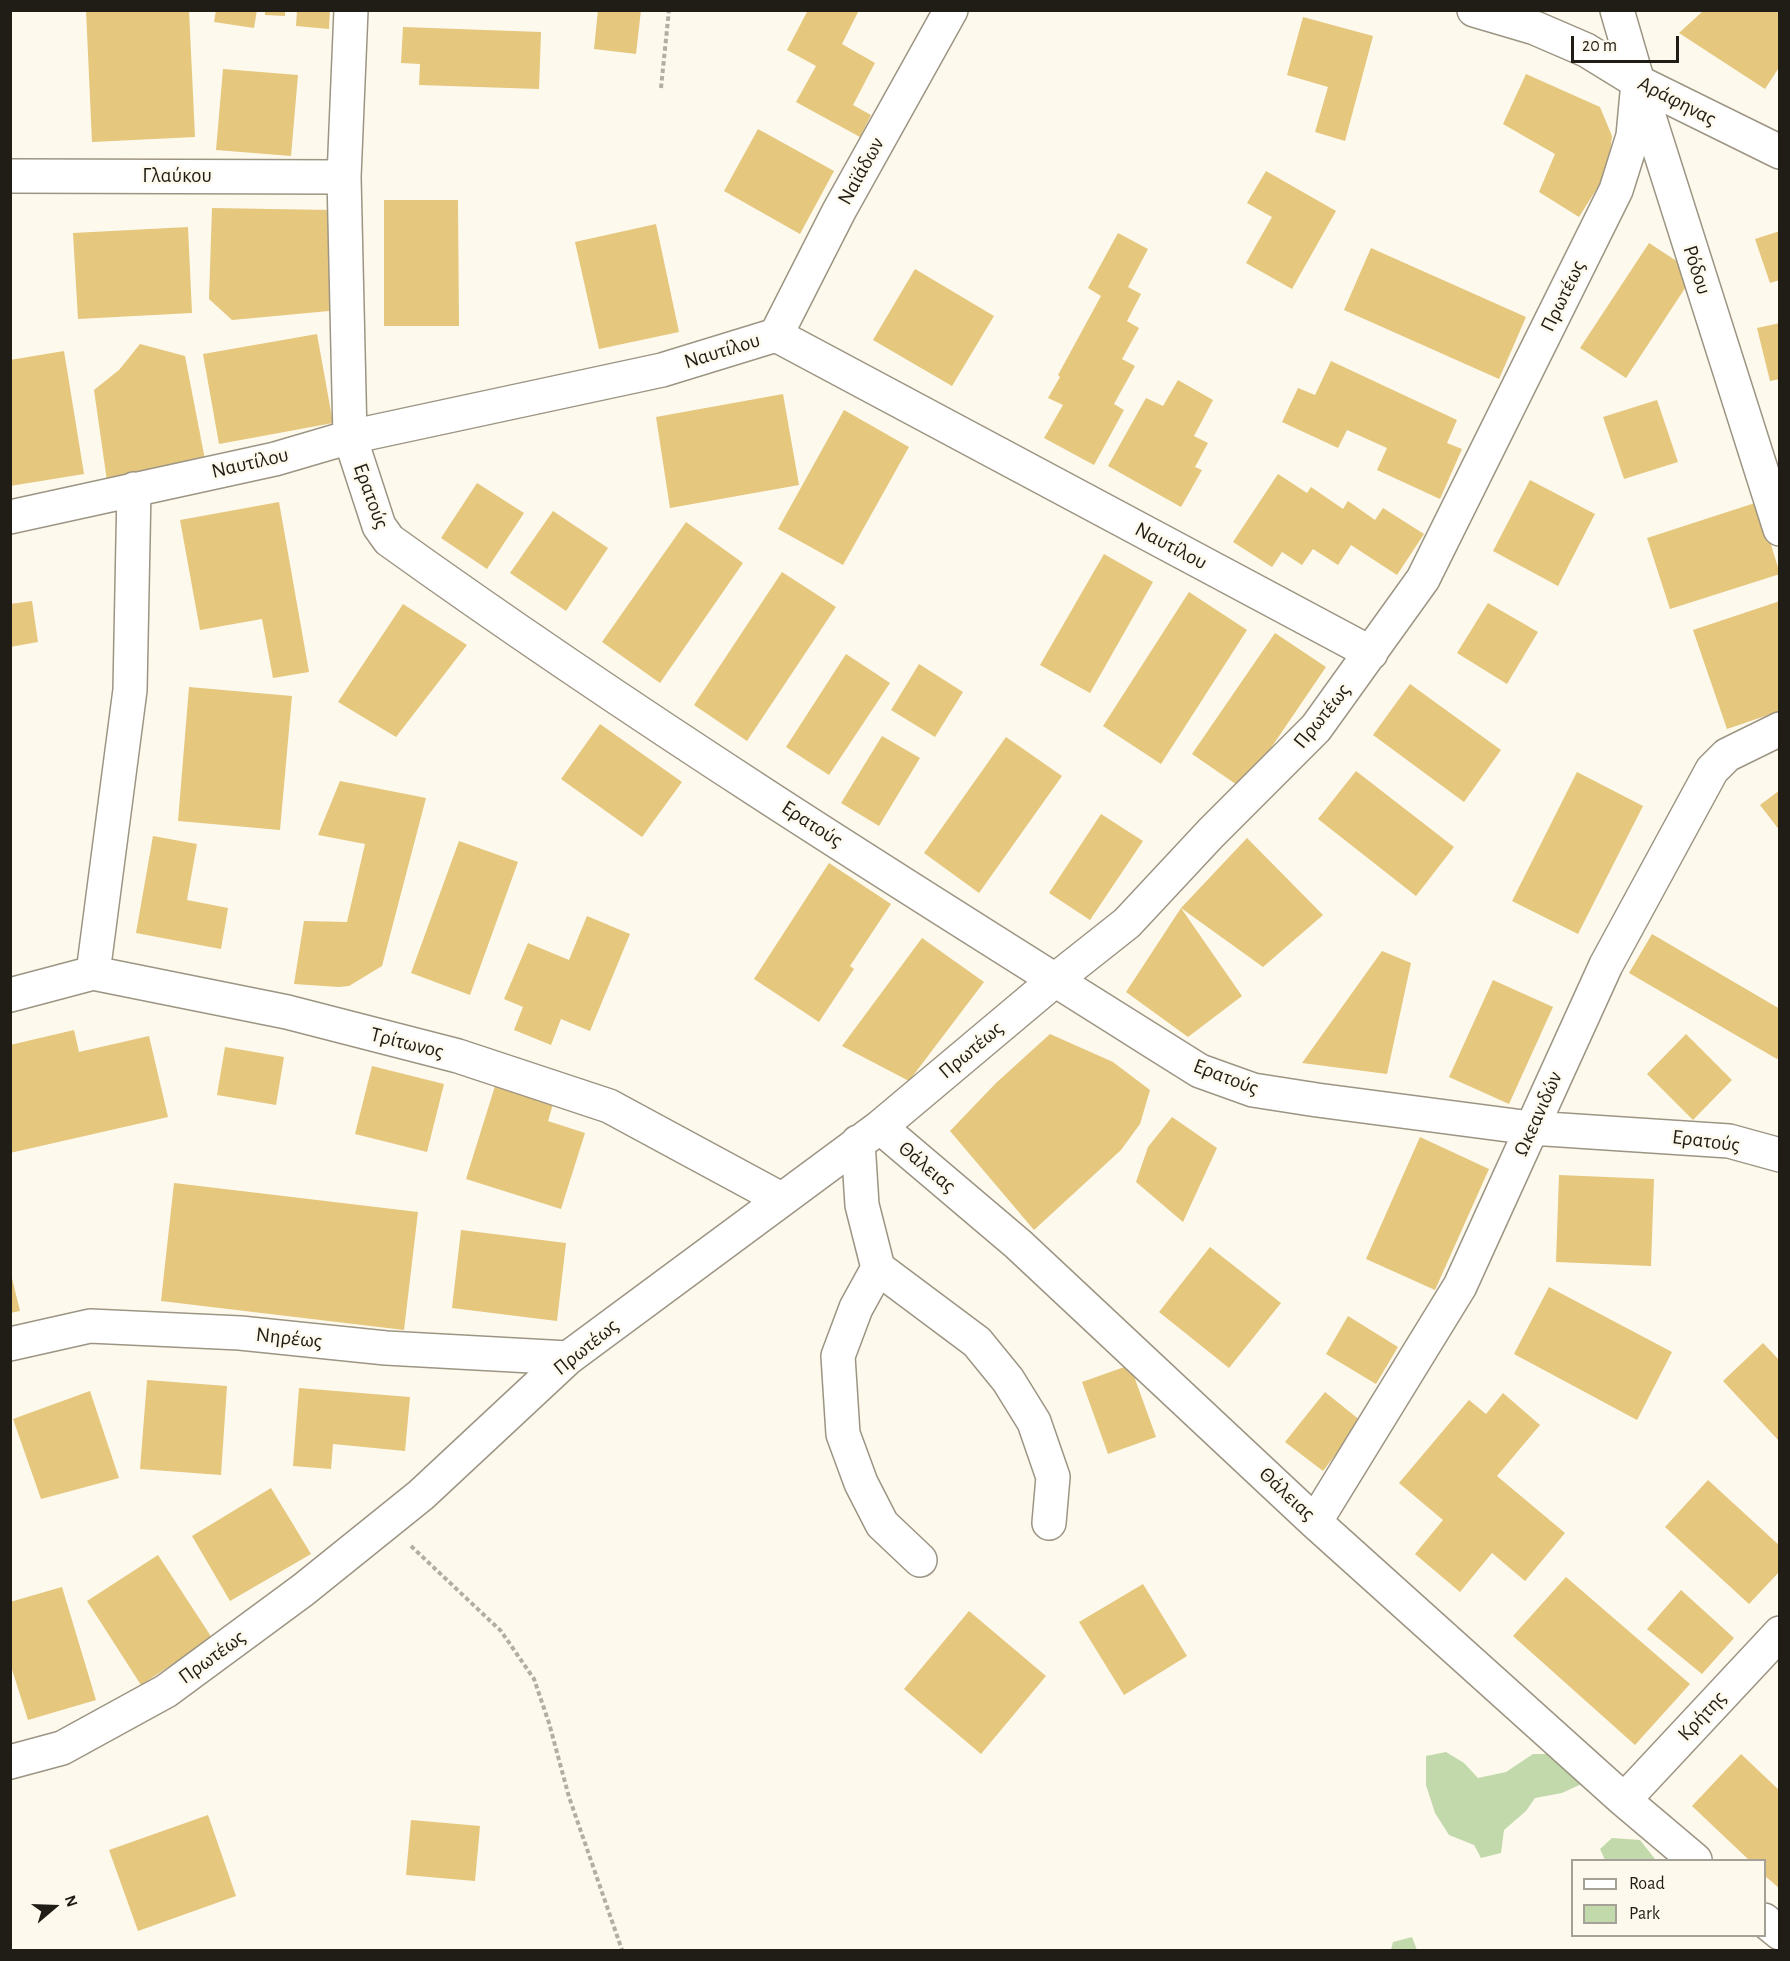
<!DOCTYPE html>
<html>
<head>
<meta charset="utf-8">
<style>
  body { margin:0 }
  #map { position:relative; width:1790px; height:1961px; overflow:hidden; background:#fef9ed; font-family:"Alegreya Sans",sans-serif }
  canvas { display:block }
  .frame { position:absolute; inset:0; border:12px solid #201d16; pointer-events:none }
  .legend { position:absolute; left:1571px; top:1859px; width:195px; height:78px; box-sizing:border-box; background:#fef9ed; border:2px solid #a5a197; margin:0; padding:8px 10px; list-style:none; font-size:18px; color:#201d16 }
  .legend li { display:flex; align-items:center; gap:12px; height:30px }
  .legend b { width:30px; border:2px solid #a5a197 }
  .north { position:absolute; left:24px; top:1877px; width:60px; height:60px; -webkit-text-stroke:4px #fef9ed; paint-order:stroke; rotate:71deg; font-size:16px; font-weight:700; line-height:24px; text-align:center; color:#201d16 }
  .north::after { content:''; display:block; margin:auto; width:21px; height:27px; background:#201d16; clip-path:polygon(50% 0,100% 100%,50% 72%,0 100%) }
  .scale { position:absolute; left:1571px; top:36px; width:108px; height:27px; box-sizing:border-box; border:3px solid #201d16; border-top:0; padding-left:8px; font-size:18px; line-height:21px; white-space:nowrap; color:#201d16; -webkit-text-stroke:4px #fef9ed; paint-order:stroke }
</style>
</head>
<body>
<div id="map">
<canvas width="1790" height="1961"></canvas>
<div class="frame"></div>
<ul class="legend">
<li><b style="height:8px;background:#fff"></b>Road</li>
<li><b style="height:16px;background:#c2d9ac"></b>Park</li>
</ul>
<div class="north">N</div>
<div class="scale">20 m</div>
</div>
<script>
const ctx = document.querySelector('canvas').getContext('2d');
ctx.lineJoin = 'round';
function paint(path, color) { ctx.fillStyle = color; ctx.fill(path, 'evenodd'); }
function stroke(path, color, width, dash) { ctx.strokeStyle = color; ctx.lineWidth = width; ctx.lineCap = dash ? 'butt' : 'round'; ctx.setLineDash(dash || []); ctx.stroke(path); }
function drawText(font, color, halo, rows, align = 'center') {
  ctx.font = font + ' "Alegreya Sans",sans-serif'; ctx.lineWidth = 5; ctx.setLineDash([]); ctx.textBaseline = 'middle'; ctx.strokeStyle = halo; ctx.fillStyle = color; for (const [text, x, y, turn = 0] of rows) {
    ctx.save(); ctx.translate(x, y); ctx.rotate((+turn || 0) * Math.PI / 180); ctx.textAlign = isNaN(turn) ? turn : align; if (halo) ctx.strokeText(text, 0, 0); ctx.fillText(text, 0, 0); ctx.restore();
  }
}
const green = new Path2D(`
  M 1446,1752 L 1464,1763 L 1478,1778 L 1506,1772 L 1533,1754 L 1557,1754 L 1586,1782 L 1562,1793 L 1535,1798 L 1526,1811 L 1504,1830 L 1501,1853 L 1481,1858 L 1474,1845 L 1449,1835 L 1435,1813 L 1426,1785 L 1426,1756 Z
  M 1612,1838 L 1640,1840 L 1655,1859 L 1660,1860 L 1605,1860 L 1600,1849 Z
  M 1412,1937 L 1417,1950 L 1391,1950 L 1393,1942 Z`);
const building = new Path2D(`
  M 86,10 L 189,10 L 195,137 L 92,142 Z
  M 216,10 L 257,10 L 254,28 L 214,22 Z
  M 265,10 L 285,10 L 285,16 L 265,15 Z
  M 297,10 L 330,10 L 329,29 L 296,26 Z
  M 598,10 L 641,10 L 636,54 L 594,49 Z
  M 808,10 L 859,10 L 842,44 L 875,63 L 853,105 L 871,115 L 860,137 L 796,102 L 816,66 L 787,50 Z
  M 1704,10 L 1780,10 L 1780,66 L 1765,89 L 1679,33 Z
  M 1303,17 L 1373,36 L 1345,141 L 1315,132 L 1328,87 L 1287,75 Z
  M 403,27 L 541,32 L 539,89 L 419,85 L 420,64 L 401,63 Z
  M 223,69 L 298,75 L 291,156 L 216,150 Z
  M 1526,74 L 1600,107 L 1612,136 L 1608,171 L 1579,217 L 1539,192 L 1555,154 L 1503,124 Z
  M 758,129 L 834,171 L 800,234 L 724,191 Z
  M 1266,171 L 1336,211 L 1292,289 L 1246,263 L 1272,217 L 1247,203 Z
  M 384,200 L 458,200 L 459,326 L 384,326 Z
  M 212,208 L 332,210 L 340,310 L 232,320 L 209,299 Z
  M 656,224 L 679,332 L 599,349 L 575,242 Z
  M 188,227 L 192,313 L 78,319 L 73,233 Z
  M 1780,231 L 1780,280 L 1770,283 L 1755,239 Z
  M 1118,233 L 1148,249 L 1128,287 L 1141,294 L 1127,321 L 1139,328 L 1122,359 L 1135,366 L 1114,404 L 1124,410 L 1094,465 L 1044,438 L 1063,405 L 1048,398 L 1060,377 L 1058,375 L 1101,296 L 1088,288 Z
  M 1649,243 L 1695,273 L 1626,378 L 1580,348 Z
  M 1371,248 L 1526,317 L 1499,379 L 1344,310 Z
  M 915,269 L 994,316 L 952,386 L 873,340 Z
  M 1780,323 L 1780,379 L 1770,381 L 1757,328 Z
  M 317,334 L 333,423 L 219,444 L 203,354 Z
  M 140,344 L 185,356 L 206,465 L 108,488 L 94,390 L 119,370 Z
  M 64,351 L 84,474 L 10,486 L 10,360 Z
  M 1331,361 L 1457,420 L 1447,443 L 1462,449 L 1440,499 L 1377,470 L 1387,448 L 1347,430 L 1338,448 L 1282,422 L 1298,388 L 1315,395 Z
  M 1178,380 L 1213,400 L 1194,436 L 1208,443 L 1195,467 L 1202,470 L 1181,507 L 1108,466 L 1146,398 L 1163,406 Z
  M 783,394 L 799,485 L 670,508 L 656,417 Z
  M 1657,400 L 1678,462 L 1624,479 L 1603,417 Z
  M 844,410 L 909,447 L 843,565 L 778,529 Z
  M 1278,474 L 1307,493 L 1311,487 L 1343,509 L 1348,501 L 1375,520 L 1383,508 L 1424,534 L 1397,575 L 1351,545 L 1338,565 L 1313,549 L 1302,565 L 1282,552 L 1272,567 L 1233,542 Z
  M 1530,480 L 1595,514 L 1558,586 L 1493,551 Z
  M 477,483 L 524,513 L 487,569 L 441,538 Z
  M 279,502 L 309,672 L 273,678 L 262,619 L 200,630 L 180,520 Z
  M 1758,502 L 1780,574 L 1670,609 L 1647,538 Z
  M 553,511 L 608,548 L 566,611 L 510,573 Z
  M 686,522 L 743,563 L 660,683 L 602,642 Z
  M 1104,554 L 1153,582 L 1090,693 L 1040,665 Z
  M 782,572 L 836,607 L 747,741 L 694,705 Z
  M 1189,592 L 1247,630 L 1161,764 L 1103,726 Z
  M 32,601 L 38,642 L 10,647 L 10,604 Z
  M 1780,601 L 1780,711 L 1727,729 L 1693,630 Z
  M 1488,603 L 1538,632 L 1507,684 L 1457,653 Z
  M 403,604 L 467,645 L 396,737 L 338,702 Z
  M 1275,633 L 1326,667 L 1243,789 L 1192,754 Z
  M 846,654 L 890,683 L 829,775 L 786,747 Z
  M 919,664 L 963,692 L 935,737 L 891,710 Z
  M 1410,684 L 1501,750 L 1464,802 L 1373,735 Z
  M 189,687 L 292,696 L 280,830 L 178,821 Z
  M 600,724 L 682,782 L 642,837 L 561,779 Z
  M 882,736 L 920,758 L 879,826 L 841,803 Z
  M 1006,737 L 1062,776 L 979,893 L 924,853 Z
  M 1356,771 L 1454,847 L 1416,896 L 1318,819 Z
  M 1577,772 L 1643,806 L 1578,934 L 1512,901 Z
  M 340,781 L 426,798 L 382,966 L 349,986 L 339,987 L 294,984 L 304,921 L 347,922 L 365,844 L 318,835 Z
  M 1780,790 L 1780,831 L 1760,805 Z
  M 1101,814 L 1143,841 L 1090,920 L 1049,893 Z
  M 153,836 L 197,844 L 187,900 L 228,908 L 221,949 L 136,933 Z
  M 1247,838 L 1323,915 L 1263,967 L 1181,908 Z
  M 459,841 L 518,862 L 470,995 L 411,973 Z
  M 829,863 L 891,904 L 850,966 L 854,969 L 819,1022 L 754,979 Z
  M 1181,908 L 1242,996 L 1188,1037 L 1126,992 Z
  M 587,916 L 630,934 L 590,1031 L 561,1019 L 551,1045 L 514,1030 L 523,1007 L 504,999 L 528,943 L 569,960 Z
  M 1652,934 L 1780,1009 L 1780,1054 L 1777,1059 L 1629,973 Z
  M 922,938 L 984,982 L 909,1081 L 842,1046 Z
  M 1382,951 L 1411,963 L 1387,1074 L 1302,1063 Z
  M 1493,980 L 1553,1007 L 1509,1104 L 1449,1077 Z
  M 74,1030 L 79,1052 L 149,1036 L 168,1117 L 10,1153 L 10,1045 Z
  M 1050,1034 L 1113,1062 L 1150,1090 L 1140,1124 L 1121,1150 L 1034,1230 L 950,1131 L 996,1083 Z
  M 1686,1034 L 1732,1080 L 1693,1120 L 1647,1074 Z
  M 225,1047 L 284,1057 L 276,1105 L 217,1095 Z
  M 372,1066 L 444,1084 L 427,1152 L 355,1134 Z
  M 495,1086 L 553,1104 L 548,1121 L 585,1133 L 561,1209 L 466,1179 Z
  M 1172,1117 L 1217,1148 L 1183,1222 L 1136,1182 L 1148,1147 Z
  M 1420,1137 L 1489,1169 L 1435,1290 L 1366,1259 Z
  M 1559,1175 L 1654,1179 L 1651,1266 L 1556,1262 Z
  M 174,1183 L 418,1212 L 404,1330 L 161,1301 Z
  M 461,1230 L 566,1243 L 557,1321 L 452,1308 Z
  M 1210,1247 L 1281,1303 L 1229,1368 L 1159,1312 Z
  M 10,1270 L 20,1311 L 10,1313 Z
  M 1549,1287 L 1672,1352 L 1637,1420 L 1514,1354 Z
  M 1348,1316 L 1398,1347 L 1376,1384 L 1326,1354 Z
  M 1763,1343 L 1780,1361 L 1780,1442 L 1723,1381 Z
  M 1130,1365 L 1156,1437 L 1108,1454 L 1082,1382 Z
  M 147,1380 L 227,1386 L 221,1475 L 140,1469 Z
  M 299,1388 L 410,1397 L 405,1451 L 333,1444 L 331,1469 L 293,1466 Z
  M 90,1391 L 119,1478 L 41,1499 L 13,1419 Z
  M 1325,1392 L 1361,1421 L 1323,1471 L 1285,1442 Z
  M 1503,1393 L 1540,1425 L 1497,1476 L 1565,1533 L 1525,1581 L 1492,1553 L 1460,1592 L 1415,1554 L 1443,1520 L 1399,1483 L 1469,1400 L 1486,1414 Z
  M 1708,1480 L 1780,1546 L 1780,1571 L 1749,1604 L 1665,1527 Z
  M 271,1488 L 311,1554 L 230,1601 L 192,1536 Z
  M 158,1555 L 212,1638 L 141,1685 L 87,1601 Z
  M 1566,1577 L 1690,1684 L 1635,1745 L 1513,1636 Z
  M 1143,1584 L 1187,1656 L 1124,1695 L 1079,1622 Z
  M 62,1587 L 96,1700 L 28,1720 L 10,1663 L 10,1602 Z
  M 1681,1590 L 1734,1638 L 1702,1674 L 1647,1629 Z
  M 969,1611 L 1046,1676 L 981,1754 L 904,1689 Z
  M 1741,1754 L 1780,1791 L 1780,1889 L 1764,1875 L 1764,1860 L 1749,1860 L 1692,1806 Z
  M 208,1815 L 236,1896 L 138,1931 L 109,1850 Z
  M 411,1820 L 480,1826 L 475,1881 L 406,1875 Z`);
const path = new Path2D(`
  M 661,88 L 669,10
  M 411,1546 L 501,1631 L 534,1679 L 549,1723 L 569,1797 L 622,1950`);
const street = new Path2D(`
  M 351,10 L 344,177 L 350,437 L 379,526 L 389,540 C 651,728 926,899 1200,1071 L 1253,1090 L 1317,1100 L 1531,1128 L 1729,1141 L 1780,1155
  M 1474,10 L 1535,28 L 1586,50 L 1638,82 L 1780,152
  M 1617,10 L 1638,82 L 1780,529
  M 10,176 L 344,177
  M 776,335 L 839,211 L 951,10
  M 10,517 L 275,459 L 350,437 L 662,370 L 776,335 L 1371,653
  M 93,973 L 130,690 L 134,489
  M 10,995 L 93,973 L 287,1012 L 458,1056 L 609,1106 L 781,1199
  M 880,1127 L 1018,1244 L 1315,1522 L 1624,1800 L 1695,1860
  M 858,1142 L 862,1205 L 878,1268 L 977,1342 L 1008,1380 L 1034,1422 L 1053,1477 L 1049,1523
  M 878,1268 L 856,1308 L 838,1356 L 843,1434 L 861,1483 L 882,1524 L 920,1560
  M 10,1344 L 90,1326 L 240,1333 L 386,1348 L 568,1358
  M 1315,1522 L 1460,1286 L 1606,965 L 1712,770 L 1727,755 L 1780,729
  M 10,1762 L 62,1748 L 166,1691 L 303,1590 L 421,1495 L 568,1358 L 880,1127 L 1055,980 L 1127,923 L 1211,833 L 1316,728 L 1423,579 L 1616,190 L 1633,136 L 1638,82
  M 1624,1800 L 1780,1633
  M 1764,1920 L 1780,1933`);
const streetNames = [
  ["Αράφηνας",1677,101,27],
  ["Ναϊάδων",861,171,-61],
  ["Γλαύκου",177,176],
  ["Ρόδου",1697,270,72],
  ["Πρωτέως",1563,296,-64],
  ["Ναυτίλου",722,351,-17],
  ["Ναυτίλου",250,463,-13],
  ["Ερατούς",371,496,70],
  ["Ναυτίλου",1171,546,28],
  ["Πρωτέως",1322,716,-51],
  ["Ερατούς",812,824,33],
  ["Τρίτωνος",407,1043,14],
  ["Πρωτέως",971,1050,-40],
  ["Ερατούς",1226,1077,21],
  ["Ωκεανιδών",1538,1114,-66],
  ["Ερατούς",1706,1141,7],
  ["Θάλειας",927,1167,40],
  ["Νηρέως",289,1338,6],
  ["Πρωτέως",586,1347,-39],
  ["Θάλειας",1287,1494,43],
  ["Πρωτέως",212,1657,-36],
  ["Κρήτης",1702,1716,-47]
];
paint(green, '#c2d9ac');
paint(building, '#e5c77e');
stroke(street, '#9d9583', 36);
stroke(path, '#b3aea4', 4, [4.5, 3]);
stroke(street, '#fff', 33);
drawText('21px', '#201d16', '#fef9ed', streetNames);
</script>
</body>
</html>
